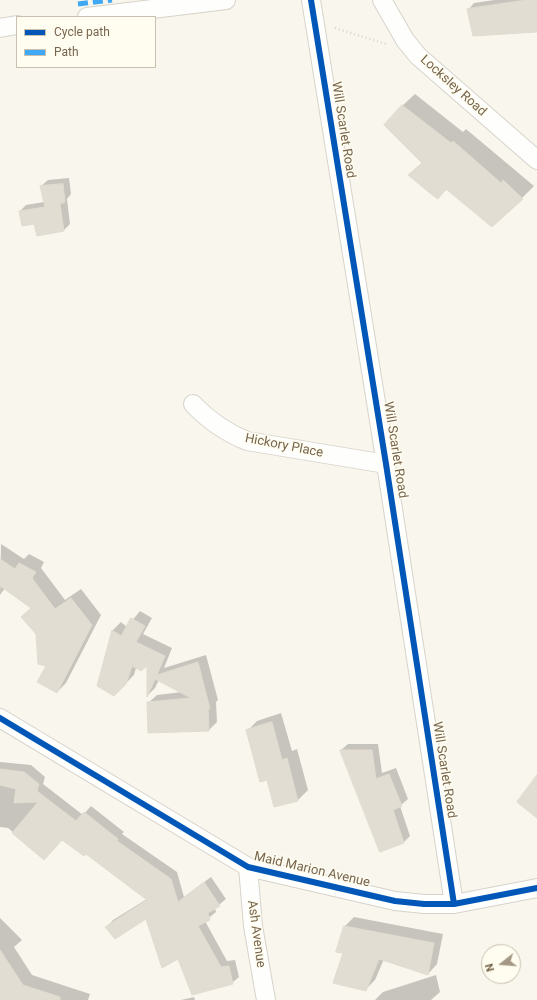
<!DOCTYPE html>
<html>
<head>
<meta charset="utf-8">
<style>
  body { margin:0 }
  #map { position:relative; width:537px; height:1000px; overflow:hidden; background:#f8f6ed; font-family:Roboto,sans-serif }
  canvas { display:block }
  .legend { position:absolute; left:16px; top:16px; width:140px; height:52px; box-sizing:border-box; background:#fffcf0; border:1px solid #c9c0af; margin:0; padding:5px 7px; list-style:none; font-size:12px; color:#77654d }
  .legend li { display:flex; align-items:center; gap:8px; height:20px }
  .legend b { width:20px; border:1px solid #c9c0af }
  .north { position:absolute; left:481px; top:944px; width:40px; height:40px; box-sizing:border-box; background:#fffcf0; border:1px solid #c9c0af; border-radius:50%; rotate:253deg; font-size:11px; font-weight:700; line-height:16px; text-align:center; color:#77654d }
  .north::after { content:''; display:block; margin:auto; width:14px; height:18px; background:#a49885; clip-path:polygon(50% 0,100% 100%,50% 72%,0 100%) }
</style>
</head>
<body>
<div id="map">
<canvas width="537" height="1000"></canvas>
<ul class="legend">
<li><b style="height:5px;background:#0057b8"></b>Cycle path</li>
<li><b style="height:5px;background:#3fa9f5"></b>Path</li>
</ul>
<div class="north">N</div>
</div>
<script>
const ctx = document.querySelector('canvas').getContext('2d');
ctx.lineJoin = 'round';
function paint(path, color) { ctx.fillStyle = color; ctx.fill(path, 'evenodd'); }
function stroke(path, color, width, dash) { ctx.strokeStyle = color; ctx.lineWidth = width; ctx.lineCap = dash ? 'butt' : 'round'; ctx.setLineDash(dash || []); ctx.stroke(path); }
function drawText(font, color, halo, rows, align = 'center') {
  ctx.font = font + ' Roboto,sans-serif'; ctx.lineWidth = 3; ctx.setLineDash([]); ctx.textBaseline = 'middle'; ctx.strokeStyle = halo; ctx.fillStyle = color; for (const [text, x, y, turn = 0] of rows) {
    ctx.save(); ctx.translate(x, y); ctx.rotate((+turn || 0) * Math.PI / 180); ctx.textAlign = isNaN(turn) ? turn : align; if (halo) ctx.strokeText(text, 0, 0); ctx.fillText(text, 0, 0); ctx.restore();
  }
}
const shadow = new Path2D(`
  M 494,0 L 537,0 L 537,31 L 468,10 L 474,3 Z
  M 415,94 L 463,132 L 466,129 L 534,186 L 522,198 L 447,189 L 438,197 L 410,175 L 423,162 L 402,106 Z
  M 69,178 L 71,194 L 67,199 L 70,224 L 64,230 L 38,234 L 35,223 L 20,211 L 26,205 L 44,202 L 41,186 L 48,180 Z
  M 1,544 L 24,559 L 29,554 L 44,562 L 41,568 L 65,600 L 81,589 L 101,615 L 66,683 L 57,692 L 37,634 L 32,607 L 5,588 L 0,595 Z
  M 140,611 L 152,618 L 143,634 L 172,648 L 164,668 L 206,655 L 218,700 L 216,702 L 217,722 L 209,730 L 148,703 L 157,695 L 182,692 L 159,680 L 155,688 L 148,695 L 148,663 L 136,668 L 134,675 L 125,684 L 98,685 L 113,630 L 121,622 L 127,627 Z
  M 281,713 L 292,751 L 297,749 L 308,790 L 298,800 L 274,806 L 268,779 L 247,731 L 257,721 Z
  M 348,744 L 378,744 L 382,773 L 396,768 L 408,799 L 400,806 L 410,836 L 404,842 L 381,851 L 341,750 Z
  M 0,762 L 31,765 L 45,777 L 43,784 L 83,815 L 91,806 L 124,832 L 122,834 L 177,872 L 184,897 L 211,877 L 226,899 L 215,908 L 216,912 L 205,921 L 227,961 L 235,960 L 239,977 L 232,983 L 178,958 L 146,917 L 107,927 L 113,920 L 147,899 L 86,853 L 62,839 L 44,858 L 8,828 L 0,827 Z
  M 354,917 L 443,934 L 437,964 L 428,974 L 384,959 L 375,980 L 365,990 L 344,953 L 345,926 Z
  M 0,918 L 22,940 L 14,947 L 32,975 L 90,994 L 88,1000 L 3,1000 L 0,981 Z
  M 436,975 L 440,992 L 431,1000 L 375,1000 L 383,992 Z
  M 194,997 L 195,1000 L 181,1000 Z`);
const building = new Path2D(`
  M 527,0 L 537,0 L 537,32 L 473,36 L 467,9 Z
  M 402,105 L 451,143 L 453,141 L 501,183 L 503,180 L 523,199 L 492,227 L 446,189 L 438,199 L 431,194 L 408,175 L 422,163 L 384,125 Z
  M 63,184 L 65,202 L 60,204 L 64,231 L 37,236 L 34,224 L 22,226 L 19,211 L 45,207 L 40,186 Z
  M 0,559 L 15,569 L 19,563 L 36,572 L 32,578 L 55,609 L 71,598 L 92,625 L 57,693 L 37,682 L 46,666 L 38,664 L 36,634 L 21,617 L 31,608 L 0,586 Z
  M 131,618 L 145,626 L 136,642 L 165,656 L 157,675 L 198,662 L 210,709 L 208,708 L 209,731 L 148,733 L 147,702 L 191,698 L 155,679 L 147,697 L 147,666 L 141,671 L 132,666 L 126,684 L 114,696 L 97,686 L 112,630 L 121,636 Z
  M 272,722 L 282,760 L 287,758 L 298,801 L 274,807 L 267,780 L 260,782 L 246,730 Z
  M 340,750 L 372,750 L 376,779 L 389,774 L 402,806 L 393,810 L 404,843 L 380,852 Z
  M 0,769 L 24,772 L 39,784 L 37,791 L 76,821 L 84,812 L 118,839 L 117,841 L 171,879 L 178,902 L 204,882 L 220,906 L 208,913 L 210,920 L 198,926 L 221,967 L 229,966 L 233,984 L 192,995 L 178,959 L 162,968 L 146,919 L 115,939 L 105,927 L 147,900 L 86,854 L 84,856 L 62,840 L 44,860 L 12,833 L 38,802 L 14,803 L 16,789 L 0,785 Z
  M 537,775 L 537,818 L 517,802 Z
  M 344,926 L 434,943 L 428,975 L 379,959 L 366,991 L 333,983 L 343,953 L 336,952 Z
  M 0,950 L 23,985 L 60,997 L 60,1000 L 0,1000 Z`);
const path = new Path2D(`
  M 335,28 L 386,44`);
const street = new Path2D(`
  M 311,0 L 386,464 L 454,904
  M 382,0 L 405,40 L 418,56 L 537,160
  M 87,17 L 226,0
  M 0,28 L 17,25
  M 193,404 C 209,421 225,432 247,441 L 386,464
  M 0,718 L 248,867 L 395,901 L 424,904 L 454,904 L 537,888
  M 248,867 L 253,926 L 266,1000`);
const quiet = new Path2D(`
  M 78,4 L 112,0`);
const cycleway = new Path2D(`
  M 311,0 L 386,464 L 454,904
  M 0,718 L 248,867 L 395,901 L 424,904 L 454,904 L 537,888`);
const streetNames = [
  ["Locksley Road",453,86,42],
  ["Will Scarlet Road",343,130,81],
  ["Hickory Place",284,446,11],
  ["Will Scarlet Road",395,450,81],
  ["Will Scarlet Road",444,770,81],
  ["Maid Marion Avenue",312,870,13],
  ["Ash Avenue",256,934,82]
];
paint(shadow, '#0003');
paint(building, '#e2ddd2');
stroke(building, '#e1dbcf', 1);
stroke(street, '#d7d3cb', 20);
stroke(path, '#dad6d0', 2.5, [1, 3]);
stroke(street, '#fefefc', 18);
stroke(quiet, '#3fa9f5', 5, [10, 5]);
stroke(cycleway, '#0057b8', 6);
drawText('13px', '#77654d', '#fffcf0', streetNames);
</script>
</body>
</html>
